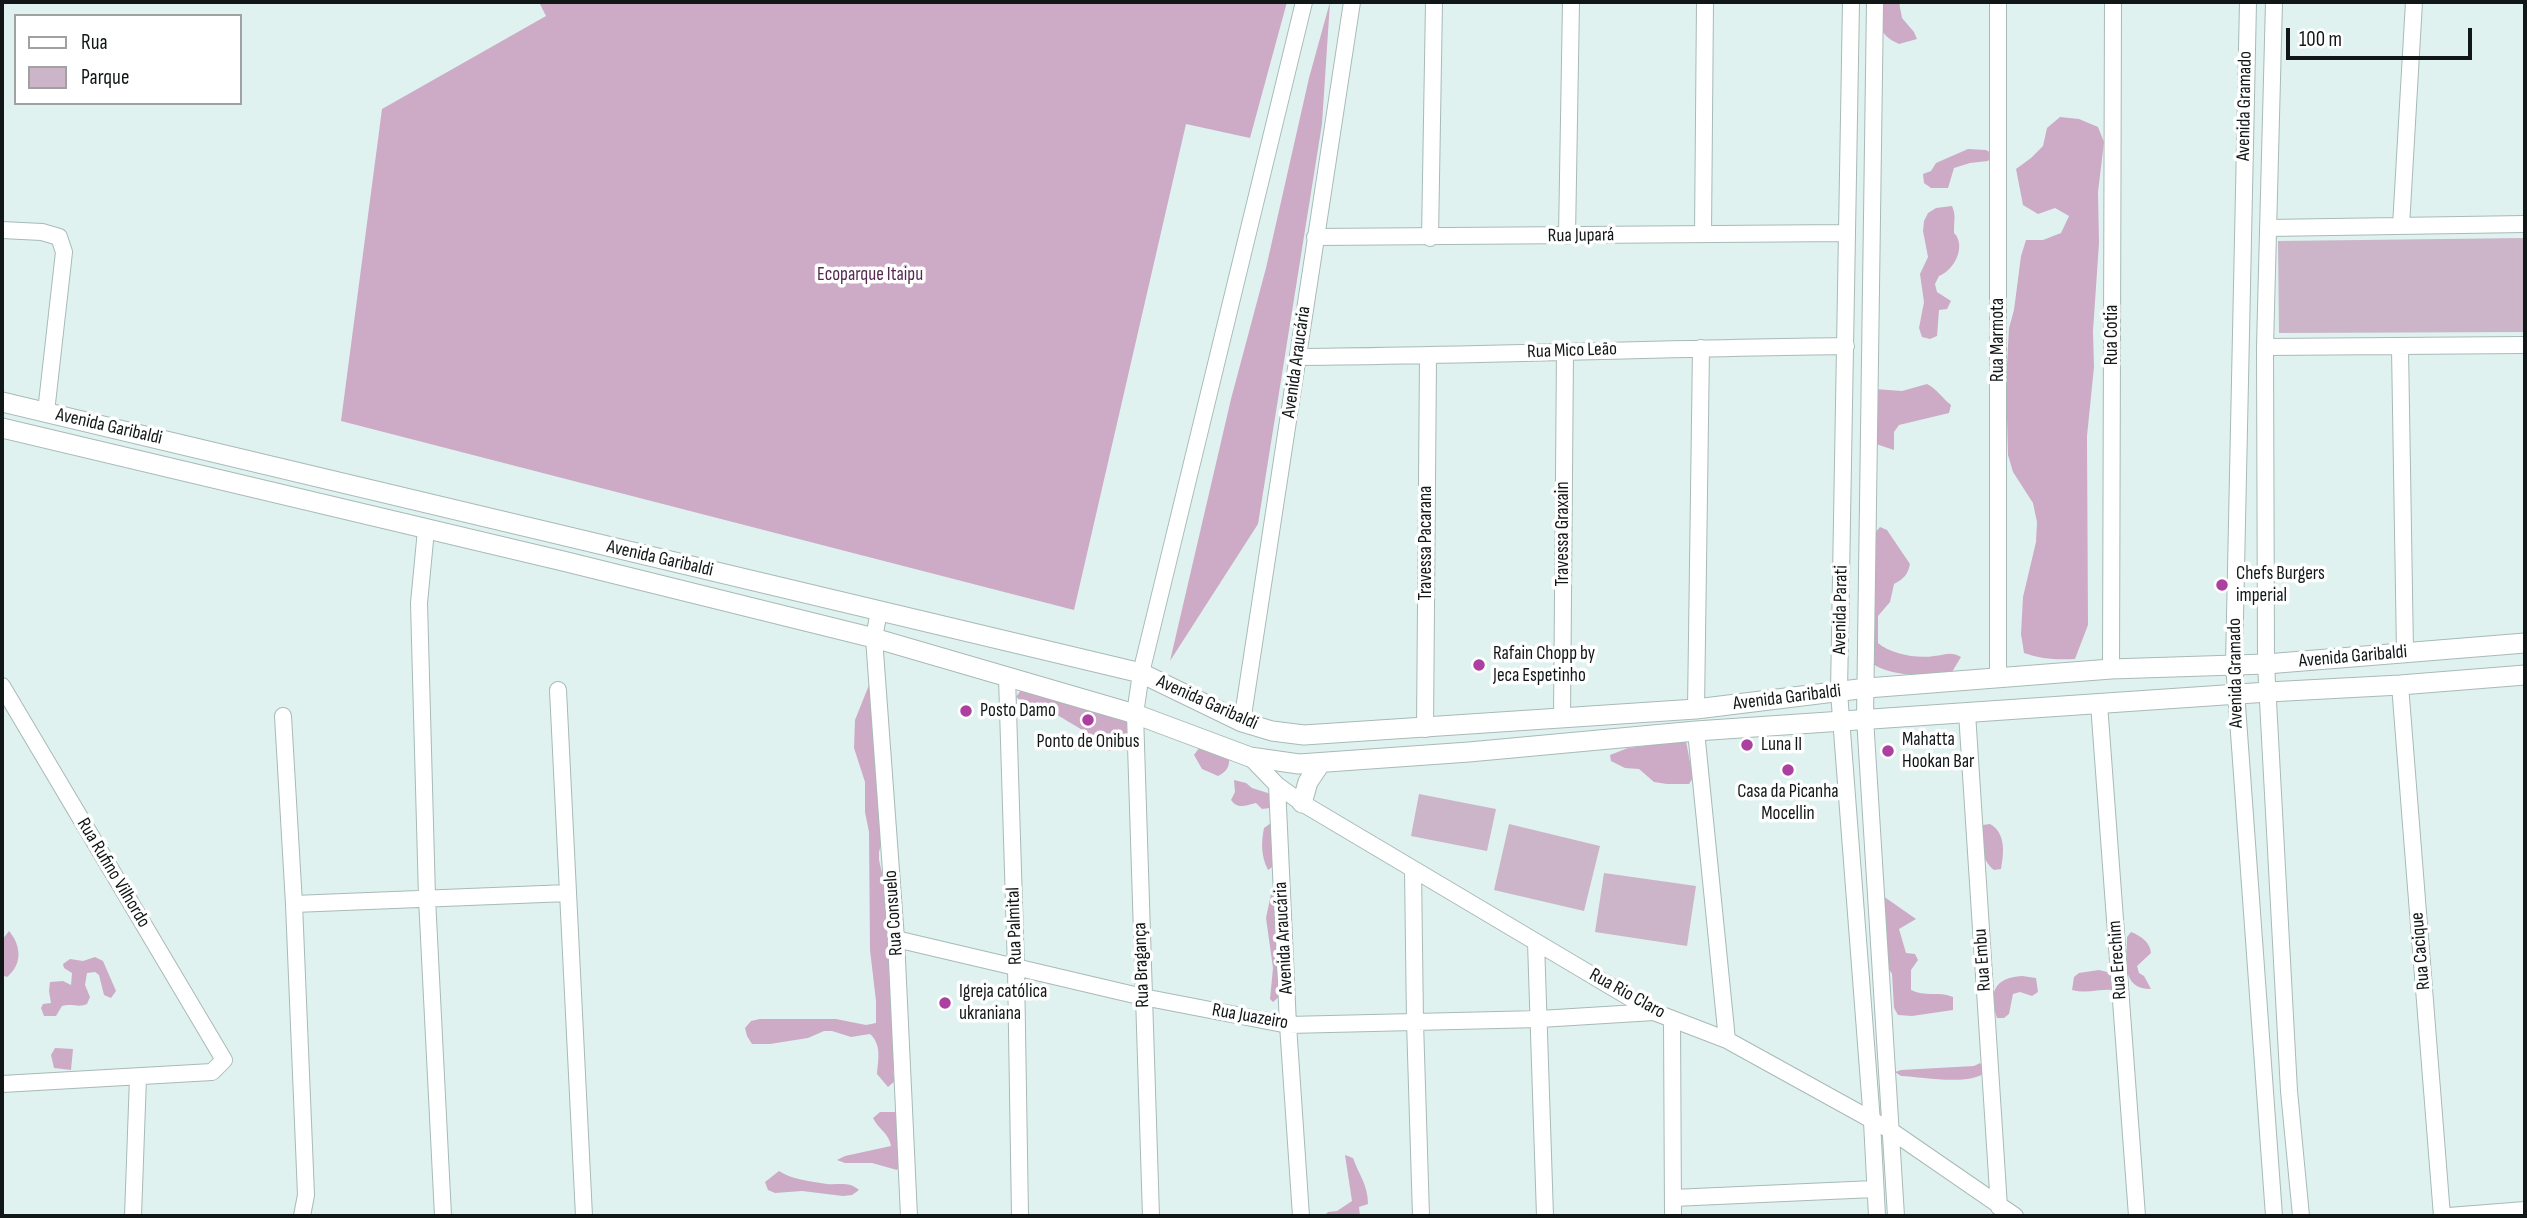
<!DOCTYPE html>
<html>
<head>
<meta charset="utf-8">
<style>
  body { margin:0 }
  #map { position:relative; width:2527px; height:1218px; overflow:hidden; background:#dff2ef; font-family:"Sofia Sans Condensed",sans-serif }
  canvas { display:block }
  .frame { position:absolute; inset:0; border:4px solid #111716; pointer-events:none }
  .legend { position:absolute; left:14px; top:14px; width:228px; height:91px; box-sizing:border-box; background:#fff; border:2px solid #a0a2a2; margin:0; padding:9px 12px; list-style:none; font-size:21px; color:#111716 }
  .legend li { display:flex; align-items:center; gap:14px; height:35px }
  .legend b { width:35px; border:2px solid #a0a2a2 }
  .scale { position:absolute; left:2286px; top:28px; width:186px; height:32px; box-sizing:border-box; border:4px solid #111716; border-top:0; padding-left:9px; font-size:21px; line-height:24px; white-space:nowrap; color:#111716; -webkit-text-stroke:5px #fff; paint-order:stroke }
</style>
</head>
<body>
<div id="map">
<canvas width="2527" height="1218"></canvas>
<div class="frame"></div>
<ul class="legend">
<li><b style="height:9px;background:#fff"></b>Rua</li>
<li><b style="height:19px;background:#ccb5c8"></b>Parque</li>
</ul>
<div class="scale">100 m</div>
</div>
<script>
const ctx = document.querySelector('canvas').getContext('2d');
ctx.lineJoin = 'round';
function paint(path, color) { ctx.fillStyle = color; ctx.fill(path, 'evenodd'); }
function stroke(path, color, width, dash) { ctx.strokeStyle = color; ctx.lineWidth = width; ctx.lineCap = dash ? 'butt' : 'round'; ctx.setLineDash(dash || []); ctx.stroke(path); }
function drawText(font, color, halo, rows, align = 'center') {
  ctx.font = font + ' "Sofia Sans Condensed",sans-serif'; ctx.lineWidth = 7; ctx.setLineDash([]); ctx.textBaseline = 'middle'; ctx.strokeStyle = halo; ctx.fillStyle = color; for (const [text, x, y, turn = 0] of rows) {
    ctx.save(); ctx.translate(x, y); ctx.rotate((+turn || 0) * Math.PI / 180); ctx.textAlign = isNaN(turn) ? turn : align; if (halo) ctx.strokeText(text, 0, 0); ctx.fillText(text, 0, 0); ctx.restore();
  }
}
const green = new Path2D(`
  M 2525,238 L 2525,332 L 2279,333 L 2278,241 Z
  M 1419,794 L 1496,809 L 1487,851 L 1411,836 Z
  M 1509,824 L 1600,846 L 1584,911 L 1494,890 Z
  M 1604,873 L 1696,886 L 1687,946 L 1595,932 Z`);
const forest = new Path2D(`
  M 539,2 L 1287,2 L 1250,138 L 1186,124 L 1074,610 L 341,421 L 382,109 L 546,16 Z
  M 1330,2 L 1322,124 L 1258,524 L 1170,661 L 1231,399 L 1266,268 L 1309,78 Z
  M 1877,2 L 1899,2 L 1902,18 L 1914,32 L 1917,39 L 1899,44 C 1877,34 1879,23 1877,2 Z
  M 2060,117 L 2079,119 L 2098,127 L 2104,142 L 2098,192 L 2099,243 L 2093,331 L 2094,367 L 2087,436 L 2088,625 L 2075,659 C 2056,660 2041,659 2024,653 L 2021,634 L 2023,597 L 2036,542 L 2037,522 L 2033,503 L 2013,472 L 2008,455 L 2006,383 L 2009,328 L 2014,310 L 2021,256 L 2026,240 L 2043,240 L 2061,233 L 2069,216 L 2055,208 L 2038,214 L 2023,205 L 2016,169 L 2031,158 L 2043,146 L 2047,128 Z
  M 1968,149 L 1986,150 L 1993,154 L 1988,161 L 1970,163 L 1954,168 L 1948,188 L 1931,188 L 1924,183 L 1923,174 L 1931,171 L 1936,163 Z
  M 1952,206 C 1956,215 1954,220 1954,229 C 1954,237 1955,231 1958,239 C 1963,253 1952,271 1939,276 L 1935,284 L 1937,292 L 1951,301 L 1947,309 L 1939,310 L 1937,336 L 1930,339 L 1922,337 L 1919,328 L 1924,302 L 1920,274 L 1928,257 L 1923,231 L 1924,221 L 1928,213 L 1936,208 Z
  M 1927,384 C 1937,389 1942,398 1951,405 L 1949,413 L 1899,425 L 1894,432 L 1894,450 L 1876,444 L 1875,389 L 1902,391 Z
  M 1880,527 L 1887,530 L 1910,564 C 1908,574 1904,579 1894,584 L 1890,602 L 1878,616 L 1878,643 C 1891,654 1917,659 1934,656 C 1945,655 1951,651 1961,657 L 1952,672 C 1922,675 1894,679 1868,661 L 1875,602 L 1874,534 Z
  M 869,685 L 875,699 L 884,835 L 879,852 L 879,860 L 886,890 L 895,1064 L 893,1073 L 895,1081 L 888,1087 L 877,1074 C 878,1060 882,1045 870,1034 L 851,1037 L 832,1031 L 824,1031 L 808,1038 L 770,1044 L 752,1044 L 747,1036 L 745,1028 L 751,1021 L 760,1019 L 836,1019 L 866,1025 L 876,1023 L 876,1001 L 870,950 L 869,832 L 865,812 L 865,782 L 854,748 L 855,720 Z
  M 1021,690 L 1132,720 L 1133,754 C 1124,748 1119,748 1109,751 L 1101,748 L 1099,740 L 1054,713 L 1037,712 L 1016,697 Z
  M 1686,741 L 1693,778 L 1689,784 L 1667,784 L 1654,782 L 1639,769 L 1625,768 L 1611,761 L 1610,755 L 1628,748 Z
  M 1202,744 L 1229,758 C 1230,767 1226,772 1218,776 L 1202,769 L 1194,755 Z
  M 1234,780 L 1246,783 L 1252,788 L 1271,794 L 1270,808 L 1262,809 L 1256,803 C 1246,805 1238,810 1231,800 L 1235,792 Z
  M 1271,823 L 1275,865 L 1268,870 C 1261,856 1261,843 1264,828 Z
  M 1990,824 C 2006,833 2004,853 2001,869 L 1994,870 C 1982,861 1977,839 1983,825 Z
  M 1271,894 L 1278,897 L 1280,996 L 1273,1002 L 1270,999 L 1273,968 L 1266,918 Z
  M 1883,896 L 1916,919 L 1899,929 L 1906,953 L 1915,954 L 1918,960 L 1911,970 L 1911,990 C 1924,997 1939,991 1953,997 L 1953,1010 L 1912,1016 L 1898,1015 L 1894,1008 L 1892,974 L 1885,963 Z
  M 9,931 C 21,945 23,964 7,977 L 2,975 L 2,940 Z
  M 2131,932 C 2141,936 2150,942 2151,953 L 2137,966 L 2139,973 L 2144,976 L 2151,989 C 2120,989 2127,960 2127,937 Z
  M 95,957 L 103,961 L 116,991 L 111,998 L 104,995 L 99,975 L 95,972 L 87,973 L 85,985 L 90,997 L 87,1004 C 79,1008 71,1003 62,1006 L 56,1016 L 44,1016 L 41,1008 L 43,1004 L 51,1003 L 49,991 L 50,982 L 63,981 L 71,985 L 72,973 L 64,968 L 63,964 L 70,959 L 83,961 Z
  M 2099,970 L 2111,973 L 2113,990 C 2099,989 2087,994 2072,990 L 2074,977 L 2079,973 Z
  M 2022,976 L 2036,978 L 2038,992 L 2032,996 L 2020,992 L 2013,994 L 2009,1014 L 2004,1018 L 1997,1018 C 1988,991 1995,978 2022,976 Z
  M 55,1048 L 73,1049 L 71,1070 L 54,1068 L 51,1055 Z
  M 1980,1063 L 1986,1072 C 1970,1086 1922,1077 1901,1076 L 1895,1072 L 1901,1070 L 1974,1066 Z
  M 880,1112 L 897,1112 L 902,1162 L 897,1170 L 872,1163 L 845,1163 L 837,1160 L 845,1156 L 891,1146 C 889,1133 878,1129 873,1118 Z
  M 1345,1155 L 1353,1158 C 1359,1175 1368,1185 1368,1204 L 1359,1207 L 1360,1216 L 1324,1216 L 1328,1212 L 1337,1211 L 1352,1201 Z
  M 779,1171 C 793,1180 810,1181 827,1184 C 839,1185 849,1181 859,1190 L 852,1195 L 843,1196 L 802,1191 L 775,1193 L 768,1190 L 765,1182 Z`);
const minor = new Path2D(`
  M 1851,2 L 1839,692 L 1872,1122 L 1877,1216
  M 1875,2 L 1865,718 L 1896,1216
  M 1998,2 L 1998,679
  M 2248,2 L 2234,664 L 2274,1216
  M 2274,2 L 2265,347 L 2266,664 L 2289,1091 L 2301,1216
  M 2401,226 L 2414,2
  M 2268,228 L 2525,224
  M 2,230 L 42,232 L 59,237 L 64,252 L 46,412
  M 1703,234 L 1705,2
  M 1567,236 L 1571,2
  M 1315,237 L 1847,233
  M 1430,238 L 1434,2
  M 2265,347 L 2525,345
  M 2400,348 L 2405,652
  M 1299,357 C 1481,356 1663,348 1846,346
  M 426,530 L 419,603 L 427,898 L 443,1216
  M 879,611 L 874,638 L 896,939 L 909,1216
  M 2111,669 L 2113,2
  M 1007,677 L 1016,968 L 1020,1216
  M 2400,685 L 2442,1216
  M 2,686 L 224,1060 L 212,1072 L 2,1084
  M 558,690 L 584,1216
  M 2099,704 L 2137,1216
  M 1696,709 L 1701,348
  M 1967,713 L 1999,1207
  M 283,716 L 294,904 L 306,1195 L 302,1216
  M 1562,718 L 1565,351
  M 1242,722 L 1352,2
  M 1425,729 L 1428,357
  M 1696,731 L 1727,1040
  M 1250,757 L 1277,785 L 1302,803 L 1654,1012 L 1727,1040 L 1890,1130 L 2015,1216
  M 1277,785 L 1288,1025 L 1301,1216
  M 1413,869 L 1415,1022 L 1421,1216
  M 294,904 L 568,893
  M 896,939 L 1143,997 L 1288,1025 L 1540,1019 L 1654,1012
  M 1536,942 L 1545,1216
  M 1672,1019 L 1673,1216
  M 1673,1198 L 1874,1189
  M 133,1216 L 138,1077
  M 1151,1216 L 1135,714 L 1141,673 L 1304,2
  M 2449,1216 L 2525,1210`);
const major = new Path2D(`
  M 2,402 L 1141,673 L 1242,722 L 1272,731 L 1304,735 L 1696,709 L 1867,688 L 2111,669 L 2266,664 L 2525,643
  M 2,428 L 567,562 L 874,638 L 1135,714 L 1250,757 L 1299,764 L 1469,752 L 1696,731 L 2268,692 L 2400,685 L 2525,675
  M 1302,803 L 1308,782 L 1320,764`);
const markers = [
  [2222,585,7,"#ac40a0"],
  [1479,665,7,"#ac40a0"],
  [966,711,7,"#ac40a0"],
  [1088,720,7,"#ac40a0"],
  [1747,745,7,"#ac40a0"],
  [1888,751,7,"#ac40a0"],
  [1788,770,7,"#ac40a0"],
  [945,1003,7,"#ac40a0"]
];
const streetNames = [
  ["Avenida Gramado",2245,106,-89],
  ["Rua Jupará",1581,236,-1],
  ["Rua Cotia",2112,335,-90],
  ["Rua Marmota",1998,340,-90],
  ["Rua Mico Leão",1572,351,-2],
  ["Avenida Araucária",1297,362,-82],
  ["Avenida Garibaldi",109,427,13],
  ["Travessa Graxain",1563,534,-90],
  ["Travessa Pacarana",1426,543,-90],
  ["Avenida Garibaldi",660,559,13],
  ["Avenida Parati",1841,610,-89],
  ["Avenida Garibaldi",2353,657,-5],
  ["Avenida Gramado",2236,673,-91],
  ["Avenida Garibaldi",1787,698,-7],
  ["Avenida Garibaldi",1207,703,24],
  ["Rua Rufino Vilhordo",113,873,59],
  ["Rua Consuelo",894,913,-94],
  ["Rua Palmital",1015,926,-92],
  ["Avenida Araucária",1284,938,-93],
  ["Rua Cacique",2421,951,-95],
  ["Rua Embu",1983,960,-94],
  ["Rua Erechim",2118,960,-94],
  ["Rua Bragança",1142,965,-92],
  ["Rua Rio Claro",1627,994,29],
  ["Rua Juazeiro",1250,1017,10]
];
const parkNames = [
  ["Ecoparque Itaipu",870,275]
];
const poiNames = [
  ["Chefs Burgers",2236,574],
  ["imperial",2236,596],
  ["Rafain Chopp by",1493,654],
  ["Jeca Espetinho",1493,676],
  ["Posto Damo",980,711],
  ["Mahatta",1902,740],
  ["Hookan Bar",1902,762],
  ["Ponto de Onibus",1088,742,"center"],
  ["Luna II",1761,745],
  ["Casa da Picanha",1788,792,"center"],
  ["Mocellin",1788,814,"center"],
  ["Igreja católica",959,992],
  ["ukraniana",959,1014]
];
paint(green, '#ccb5c8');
paint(forest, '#cdabc7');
stroke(minor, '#a8bab7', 18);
stroke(major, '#a8bab7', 21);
stroke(minor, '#fff', 16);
stroke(major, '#fff', 19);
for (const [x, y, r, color] of markers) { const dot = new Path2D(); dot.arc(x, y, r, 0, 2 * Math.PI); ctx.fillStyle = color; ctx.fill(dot); stroke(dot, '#fff', 2.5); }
drawText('19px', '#111716', '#fff', streetNames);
drawText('19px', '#562a50', '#fff', parkNames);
drawText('19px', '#111716', '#fff', poiNames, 'left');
</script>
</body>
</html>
